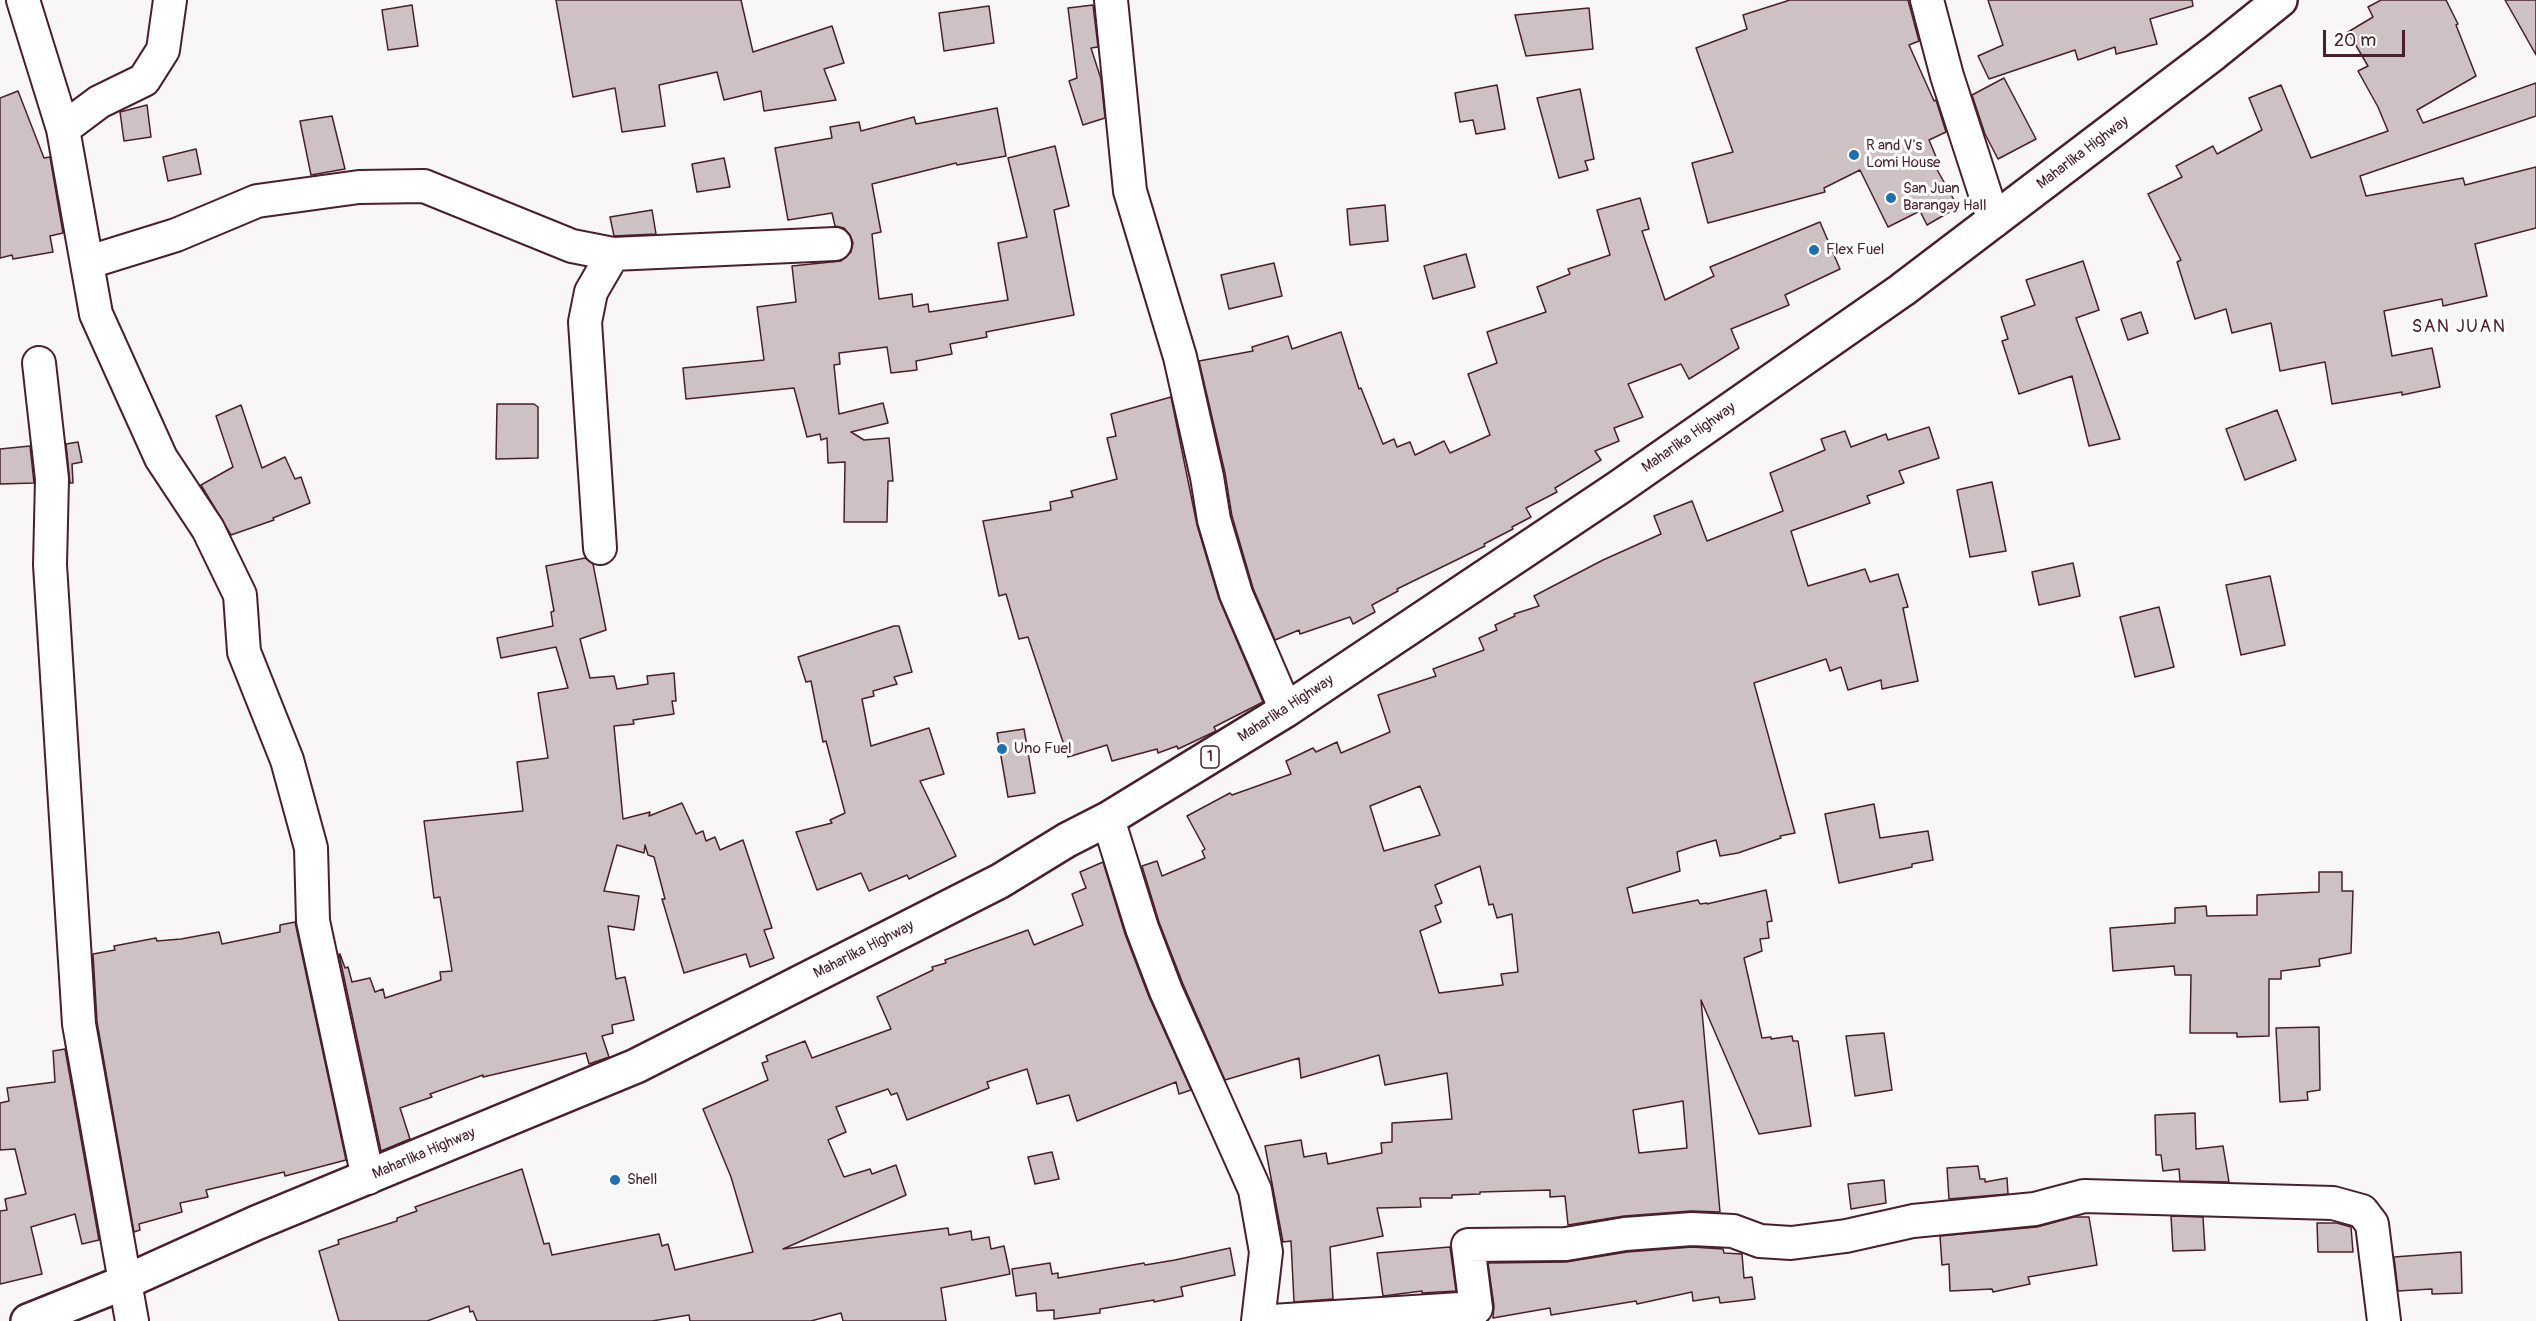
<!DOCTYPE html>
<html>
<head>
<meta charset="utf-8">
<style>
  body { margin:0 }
  #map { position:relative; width:2536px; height:1321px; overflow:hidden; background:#f8f6f7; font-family:Pangolin,sans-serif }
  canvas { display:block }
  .scale { position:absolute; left:2323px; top:30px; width:82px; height:27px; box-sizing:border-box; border:3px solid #4a1f2b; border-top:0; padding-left:8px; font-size:18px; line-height:21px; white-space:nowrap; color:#4a1f2b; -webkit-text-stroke:4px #fff; paint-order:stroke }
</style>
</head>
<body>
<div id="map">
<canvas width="2536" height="1321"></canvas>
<div class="scale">20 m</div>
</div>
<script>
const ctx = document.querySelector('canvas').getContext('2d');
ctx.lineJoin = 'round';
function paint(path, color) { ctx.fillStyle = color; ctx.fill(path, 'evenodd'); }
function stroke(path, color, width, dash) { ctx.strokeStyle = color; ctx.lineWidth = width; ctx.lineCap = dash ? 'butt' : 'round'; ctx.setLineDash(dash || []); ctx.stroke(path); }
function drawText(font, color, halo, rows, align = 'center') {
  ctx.font = font + ' Pangolin,sans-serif'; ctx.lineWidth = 6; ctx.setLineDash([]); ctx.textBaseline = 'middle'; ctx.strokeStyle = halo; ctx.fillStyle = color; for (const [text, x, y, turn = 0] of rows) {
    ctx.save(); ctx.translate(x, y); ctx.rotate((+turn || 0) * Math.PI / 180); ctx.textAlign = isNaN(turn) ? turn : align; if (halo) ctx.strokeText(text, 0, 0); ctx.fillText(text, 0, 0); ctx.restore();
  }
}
const building = new Path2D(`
  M 556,0 L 741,0 L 753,52 L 832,26 L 844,63 L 824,69 L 836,100 L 764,111 L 761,91 L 724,100 L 717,72 L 659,85 L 665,126 L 622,132 L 615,88 L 573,97 Z
  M 1790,0 L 1908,0 L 1919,41 L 1909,45 L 1934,101 L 1936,100 L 1946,132 L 1929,140 L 1939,164 L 1935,166 L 1958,207 L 1927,225 L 1920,211 L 1888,227 L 1860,170 L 1824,188 L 1825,192 L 1708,223 L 1692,163 L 1733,152 L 1696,48 L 1747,29 L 1743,15 Z
  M 1988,0 L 2192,0 L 2193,6 L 2150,19 L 2157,44 L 2116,54 L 2115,47 L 2078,60 L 2075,50 L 1989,79 L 1978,56 L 2003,45 Z
  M 2381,0 L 2446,0 L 2458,24 L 2456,25 L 2476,76 L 2417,110 L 2423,123 L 2536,83 L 2536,116 L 2360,176 L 2366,196 L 2463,178 L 2465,185 L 2536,167 L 2536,228 L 2475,244 L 2487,296 L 2443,306 L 2442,299 L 2384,311 L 2392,356 L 2432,348 L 2440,387 L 2402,395 L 2402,392 L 2332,404 L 2325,362 L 2280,371 L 2271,323 L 2232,333 L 2226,309 L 2195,319 L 2177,262 L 2181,260 L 2148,194 L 2182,177 L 2176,166 L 2213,146 L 2217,154 L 2262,130 L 2249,98 L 2281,85 L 2311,158 L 2388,131 L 2378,107 L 2358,71 L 2368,66 L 2348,32 L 2373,17 L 2368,7 Z
  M 2505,0 L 2536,0 L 2536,55 Z
  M 412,5 L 418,46 L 388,50 L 382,10 Z
  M 1093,5 L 1098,47 L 1091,48 L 1101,79 L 1105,118 L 1083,125 L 1069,81 L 1077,78 L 1068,8 Z
  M 989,6 L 994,43 L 944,51 L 939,13 Z
  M 1589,8 L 1593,49 L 1526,56 L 1515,15 Z
  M 2004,78 L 2036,139 L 1998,159 L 1985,134 L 1972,95 Z
  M 1497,85 L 1505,129 L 1476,134 L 1473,120 L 1460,122 L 1455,93 Z
  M 1580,89 L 1594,159 L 1585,161 L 1588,170 L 1559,178 L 1537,98 Z
  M 18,91 L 44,158 L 50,157 L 63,233 L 50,236 L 53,252 L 13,259 L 12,255 L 0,258 L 0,98 Z
  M 147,105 L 151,137 L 124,141 L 120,112 Z
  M 997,108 L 1006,156 L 957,165 L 956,163 L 872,184 L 881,232 L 872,234 L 879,299 L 912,294 L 913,307 L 928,304 L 929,312 L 1008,300 L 998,243 L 1027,237 L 1008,158 L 1055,146 L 1069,206 L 1054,210 L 1074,315 L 986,332 L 987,337 L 950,344 L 952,354 L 916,361 L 917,370 L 891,373 L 887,347 L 839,353 L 840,364 L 834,365 L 839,414 L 883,403 L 888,423 L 851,432 L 864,440 L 889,438 L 893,481 L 888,481 L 887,522 L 844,522 L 845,462 L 828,463 L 827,438 L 821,440 L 820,434 L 807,437 L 794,388 L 686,399 L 683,368 L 764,360 L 757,307 L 796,302 L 792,266 L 841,261 L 851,252 L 853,243 L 850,235 L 844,228 L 835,226 L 832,213 L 788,220 L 775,148 L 832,138 L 830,127 L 859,122 L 861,131 L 914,117 L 916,124 Z
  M 332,116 L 345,169 L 311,175 L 300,121 Z
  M 196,149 L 201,174 L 168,181 L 163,157 Z
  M 724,158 L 730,187 L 697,192 L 692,164 Z
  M 1640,198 L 1649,229 L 1642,231 L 1665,300 L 1714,276 L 1710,267 L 1820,222 L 1840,269 L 1785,295 L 1789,305 L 1731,329 L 1739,348 L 1689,379 L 1681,364 L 1628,384 L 1643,417 L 1614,428 L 1619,441 L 1595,451 L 1601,460 L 1555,488 L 1557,492 L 1526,508 L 1531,517 L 1512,527 L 1513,529 L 1484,544 L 1485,546 L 1397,589 L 1398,591 L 1372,605 L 1375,612 L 1353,624 L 1350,617 L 1300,634 L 1299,630 L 1275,640 L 1253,588 L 1232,516 L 1225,473 L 1199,361 L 1253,351 L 1252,347 L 1288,336 L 1292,349 L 1341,332 L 1359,389 L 1361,388 L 1383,444 L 1394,439 L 1397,447 L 1410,442 L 1415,455 L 1444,441 L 1450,453 L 1490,435 L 1468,374 L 1497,363 L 1487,332 L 1546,312 L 1537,287 L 1570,274 L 1568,269 L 1610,255 L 1597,210 Z
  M 1385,205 L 1388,241 L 1350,245 L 1347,209 Z
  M 652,210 L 656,234 L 614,236 L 610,217 Z
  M 1466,254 L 1475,287 L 1433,299 L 1424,266 Z
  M 2083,261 L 2099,310 L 2076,318 L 2120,439 L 2089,446 L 2072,376 L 2019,394 L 2002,341 L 2008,339 L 2001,317 L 2035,305 L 2026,280 Z
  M 1274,263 L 1282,296 L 1229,309 L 1221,275 Z
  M 2141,312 L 2148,333 L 2128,340 L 2121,319 Z
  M 1171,397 L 1197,525 L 1219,599 L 1263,702 L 1214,727 L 1216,731 L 1214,732 L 1178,749 L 1177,746 L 1158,753 L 1157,749 L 1112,761 L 1107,745 L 1068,757 L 1028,637 L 1019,639 L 1006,594 L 999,596 L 983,521 L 1051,510 L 1050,502 L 1073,497 L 1071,491 L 1117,479 L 1107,438 L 1116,436 L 1111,414 Z
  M 497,404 L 534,404 L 538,407 L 538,458 L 496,459 Z
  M 241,405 L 262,468 L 285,457 L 295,479 L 301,477 L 310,503 L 273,518 L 274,520 L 231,535 L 201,485 L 233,467 L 216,416 Z
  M 2277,410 L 2296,460 L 2245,480 L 2226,429 Z
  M 1929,427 L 1939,458 L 1899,471 L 1904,483 L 1867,496 L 1870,503 L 1791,531 L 1808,586 L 1865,569 L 1870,582 L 1898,574 L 1908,607 L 1903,608 L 1918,681 L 1882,689 L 1881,680 L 1848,690 L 1841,667 L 1830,671 L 1826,659 L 1754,683 L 1795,833 L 1780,836 L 1781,838 L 1738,853 L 1720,856 L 1716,840 L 1695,846 L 1677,852 L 1680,871 L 1627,888 L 1633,913 L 1698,900 L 1700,904 L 1707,903 L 1707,904 L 1766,890 L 1772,921 L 1767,922 L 1769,938 L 1760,939 L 1762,951 L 1744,958 L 1762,1038 L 1771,1037 L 1771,1039 L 1792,1036 L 1793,1041 L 1798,1041 L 1811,1126 L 1759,1134 L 1701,1000 L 1720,1212 L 1691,1211 L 1624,1216 L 1568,1225 L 1565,1196 L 1550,1197 L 1550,1190 L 1480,1192 L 1480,1194 L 1452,1195 L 1452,1198 L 1420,1198 L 1421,1207 L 1377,1208 L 1383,1236 L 1330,1247 L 1333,1299 L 1294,1302 L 1291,1241 L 1283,1242 L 1265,1146 L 1301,1140 L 1304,1157 L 1326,1153 L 1328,1164 L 1382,1153 L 1381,1143 L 1392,1142 L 1392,1123 L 1452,1119 L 1447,1073 L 1385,1085 L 1379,1055 L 1301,1078 L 1299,1058 L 1225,1080 L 1183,984 L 1159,922 L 1142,866 L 1157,861 L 1162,876 L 1205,858 L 1202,851 L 1205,849 L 1187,816 L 1230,793 L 1232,795 L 1291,774 L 1286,761 L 1313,748 L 1316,752 L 1337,742 L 1341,753 L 1390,732 L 1378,695 L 1436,676 L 1433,669 L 1484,650 L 1479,638 L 1497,630 L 1495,625 L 1515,616 L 1514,614 L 1539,606 L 1534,596 L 1603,560 L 1661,534 L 1654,516 L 1692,501 L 1707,541 L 1783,511 L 1770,473 L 1825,450 L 1821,439 L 1845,431 L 1851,447 L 1886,434 L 1888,440 ZM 1420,786 L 1440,835 L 1384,851 L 1370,806 ZM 1480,866 L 1489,905 L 1493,904 L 1497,918 L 1512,914 L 1518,972 L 1501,974 L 1503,985 L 1439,993 L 1420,931 L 1441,922 L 1435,906 L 1442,903 L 1435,885 ZM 1683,1101 L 1687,1148 L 1639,1153 L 1633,1110 Z
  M 78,442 L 82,462 L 72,464 L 73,483 L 70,483 L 66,444 Z
  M 30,446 L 34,483 L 0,484 L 0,449 Z
  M 1992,482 L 2006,551 L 1970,557 L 1957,490 Z
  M 585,558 L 593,564 L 606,630 L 580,639 L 590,678 L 614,676 L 617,689 L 648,684 L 647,676 L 674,673 L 676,701 L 672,701 L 674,714 L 633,720 L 634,724 L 614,726 L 623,819 L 650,812 L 649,816 L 682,803 L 696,834 L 703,831 L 706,841 L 715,837 L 720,850 L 743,840 L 772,928 L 764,930 L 774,958 L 750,967 L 746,954 L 684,973 L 662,899 L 665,899 L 654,857 L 648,855 L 645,845 L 644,853 L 617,845 L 604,891 L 639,896 L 634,930 L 608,926 L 616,979 L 625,977 L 634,1020 L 612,1025 L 613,1033 L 602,1036 L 609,1057 L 589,1064 L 586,1053 L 483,1077 L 483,1075 L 430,1094 L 432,1097 L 400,1108 L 410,1139 L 381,1151 L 339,954 L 340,954 L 345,968 L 348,967 L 352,982 L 370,978 L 375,992 L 383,989 L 385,998 L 441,980 L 440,972 L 452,971 L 440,897 L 434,898 L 424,821 L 523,811 L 517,762 L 548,758 L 538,693 L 568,688 L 556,647 L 501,658 L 497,638 L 553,626 L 551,612 L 554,611 L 546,566 Z
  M 2073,563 L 2080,596 L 2039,605 L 2032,572 Z
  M 2270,576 L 2285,645 L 2241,655 L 2226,585 Z
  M 2159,607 L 2174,667 L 2135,677 L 2120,617 Z
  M 894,626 L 899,626 L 912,672 L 894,677 L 897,684 L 873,691 L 874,696 L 862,699 L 871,746 L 929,728 L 944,774 L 920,781 L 956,856 L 909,879 L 907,875 L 869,891 L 861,873 L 817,890 L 796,832 L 832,823 L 830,820 L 845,813 L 826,741 L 823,742 L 811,681 L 806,682 L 798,657 Z
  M 1024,729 L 1035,793 L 1008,797 L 997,733 Z
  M 1874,804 L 1880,838 L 1928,831 L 1933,860 L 1912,864 L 1912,867 L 1839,883 L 1825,814 Z
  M 1103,862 L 1125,934 L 1149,997 L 1191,1090 L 1179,1094 L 1176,1082 L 1077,1121 L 1069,1095 L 1037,1104 L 1027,1069 L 987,1082 L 989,1088 L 907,1120 L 897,1093 L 891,1095 L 888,1089 L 836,1107 L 846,1132 L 828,1140 L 844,1177 L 870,1169 L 872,1174 L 896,1165 L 906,1195 L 783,1249 L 948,1228 L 949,1235 L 971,1231 L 972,1240 L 989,1237 L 991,1249 L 1004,1246 L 1010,1274 L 941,1288 L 946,1321 L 843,1321 L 841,1313 L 811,1321 L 690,1321 L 689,1315 L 652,1321 L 477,1321 L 473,1311 L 470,1312 L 469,1306 L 427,1321 L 339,1321 L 319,1251 L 339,1244 L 338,1240 L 397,1221 L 397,1218 L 417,1211 L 415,1207 L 522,1169 L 544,1244 L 549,1243 L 552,1255 L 659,1234 L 662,1246 L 668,1244 L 675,1270 L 753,1252 L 731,1177 L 703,1109 L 768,1080 L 762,1063 L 768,1061 L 766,1056 L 805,1041 L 812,1058 L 891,1029 L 877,997 L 933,970 L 932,967 L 946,963 L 945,960 L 1028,930 L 1034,945 L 1083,925 L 1072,894 L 1086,888 L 1080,872 Z
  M 2319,872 L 2342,872 L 2342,891 L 2353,891 L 2351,953 L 2319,959 L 2320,966 L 2281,971 L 2281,979 L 2269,979 L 2269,1036 L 2237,1037 L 2237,1033 L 2190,1033 L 2191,975 L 2175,975 L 2174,966 L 2113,971 L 2110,928 L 2175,923 L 2175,908 L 2206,906 L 2207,916 L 2257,915 L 2257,895 L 2319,892 Z
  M 295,922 L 346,1160 L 285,1176 L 284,1172 L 206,1190 L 208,1197 L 180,1203 L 182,1212 L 139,1224 L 140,1230 L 134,1232 L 97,1022 L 93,954 L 115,950 L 114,946 L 156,938 L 157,941 L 181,939 L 219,932 L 222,944 L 280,932 L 280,925 Z
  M 2319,1027 L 2320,1090 L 2307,1092 L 2308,1100 L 2280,1102 L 2276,1028 Z
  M 1884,1033 L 1892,1090 L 1855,1096 L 1846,1036 Z
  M 65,1049 L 99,1240 L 82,1244 L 75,1214 L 31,1227 L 42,1274 L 0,1284 L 0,1211 L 7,1210 L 5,1199 L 26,1194 L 15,1149 L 0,1150 L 0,1103 L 9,1101 L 7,1088 L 55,1082 L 53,1051 Z
  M 2195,1113 L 2196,1149 L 2223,1146 L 2229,1182 L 2180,1181 L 2179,1169 L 2163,1171 L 2161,1155 L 2156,1155 L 2155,1115 Z
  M 1052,1152 L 1059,1179 L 1035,1184 L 1028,1157 Z
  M 1978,1166 L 1980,1179 L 1985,1179 L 1985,1182 L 2007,1178 L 2008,1194 L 1949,1199 L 1947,1168 Z
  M 1884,1180 L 1886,1203 L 1851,1209 L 1848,1184 Z
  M 2171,1216 L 2203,1217 L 2205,1250 L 2173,1251 Z
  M 2074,1217 L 2089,1217 L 2097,1265 L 2028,1277 L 2030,1284 L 1993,1292 L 1992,1289 L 1950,1291 L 1949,1264 L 1942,1265 L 1940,1236 L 2037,1227 Z
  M 2317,1223 L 2337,1223 L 2351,1227 L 2353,1252 L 2318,1252 Z
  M 1450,1247 L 1456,1291 L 1422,1293 L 1422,1291 L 1383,1296 L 1377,1253 Z
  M 1692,1247 L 1723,1249 L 1724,1253 L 1742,1254 L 1744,1278 L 1752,1277 L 1755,1299 L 1720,1303 L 1719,1297 L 1693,1301 L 1692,1292 L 1637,1304 L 1636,1301 L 1551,1315 L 1550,1308 L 1493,1318 L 1494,1306 L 1488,1263 L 1566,1262 L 1627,1252 Z
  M 1230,1248 L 1235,1275 L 1181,1287 L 1183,1296 L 1154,1302 L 1154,1300 L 1100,1309 L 1100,1313 L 1054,1319 L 1054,1310 L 1037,1311 L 1036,1293 L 1016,1296 L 1012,1269 L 1050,1263 L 1052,1274 L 1058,1273 L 1058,1278 L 1144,1263 L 1145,1265 L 1175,1260 Z
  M 2461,1252 L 2462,1293 L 2432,1294 L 2432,1289 L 2398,1291 L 2394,1257 Z`);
const street = new Path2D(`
  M 23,0 L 63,129 L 96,314 L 161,458 L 208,529 L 240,595 L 244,652 L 287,760 L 311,848 L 313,921 L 368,1178
  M 1111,0 L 1130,191 L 1180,357 L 1207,477 L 1214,520 L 1236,594 L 1286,710
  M 1927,0 L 1947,76 L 1994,221
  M 63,129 L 99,102 L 144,80 L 163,50 L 170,0
  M 89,262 L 176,235 L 257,201 L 359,187 L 424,186 L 572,246 L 613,254 L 835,244
  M 39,363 L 52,479 L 50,565 L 79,1024 L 132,1321
  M 600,548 L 585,322 L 591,292 L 613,254
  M 1108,819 L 1142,928 L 1166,991 L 1255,1190 L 1266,1252 L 1258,1321
  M 1272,1321 L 1476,1308 L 1468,1245 L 1566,1244 L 1625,1234 L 1692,1229 L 1733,1231 L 1760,1241 L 1791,1243 L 1846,1236 L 1913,1221 L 2035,1209 L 2084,1196 L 2333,1203 L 2362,1211 L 2372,1224 L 2384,1321`);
const highway = new Path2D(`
  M 28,1321 L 123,1283 L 256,1223 L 636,1066 L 1000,881 L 1067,840 L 1108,819 L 1286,710 L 1618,488 L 1902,290 L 2214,53 L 2280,0`);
const markers = [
  [1854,155,6,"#1f6fb2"],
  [1891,198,6,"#1f6fb2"],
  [1814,250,6,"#1f6fb2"],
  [1002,749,6,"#1f6fb2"],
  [615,1180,6,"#1f6fb2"]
];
const shields = [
  [1210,757,18]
];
const shieldNames = [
  ["1",1210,757]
];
const poiNames = [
  ["R and V's",1866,146],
  ["Lomi House",1866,163],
  ["San Juan",1903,189],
  ["Barangay Hall",1903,206],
  ["Flex Fuel",1826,250],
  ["Uno Fuel",1014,749],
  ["Shell",627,1180]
];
const streetNames = [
  ["Maharlika Highway",2083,153,-37],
  ["Maharlika Highway",1689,438,-35],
  ["Maharlika Highway",1286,709,-33],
  ["Maharlika Highway",864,950,-27],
  ["Maharlika Highway",424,1154,-23]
];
const quarterNames = [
  ["SAN JUAN",2459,327]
];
paint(building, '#cdc1c4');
stroke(building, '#4a1f2b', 1.5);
stroke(street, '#4a1f2b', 36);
stroke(highway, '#4a1f2b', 38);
stroke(street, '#fff', 32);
stroke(highway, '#fff', 33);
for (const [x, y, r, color] of markers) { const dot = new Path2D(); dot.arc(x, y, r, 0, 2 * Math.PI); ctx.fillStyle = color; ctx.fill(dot); stroke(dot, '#fff', 2); }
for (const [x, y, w] of shields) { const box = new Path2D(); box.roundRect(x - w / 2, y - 11, w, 22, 4.5); ctx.fillStyle = '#fff'; ctx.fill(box); stroke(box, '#4a1f2b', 1.5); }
drawText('bold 14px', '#4a1f2b', null, shieldNames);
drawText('15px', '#4a1f2b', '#fff', poiNames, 'left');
drawText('15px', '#4a1f2b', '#fff', streetNames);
ctx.letterSpacing = '1.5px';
drawText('18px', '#4a1f2b', '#fff', quarterNames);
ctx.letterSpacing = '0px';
</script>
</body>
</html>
